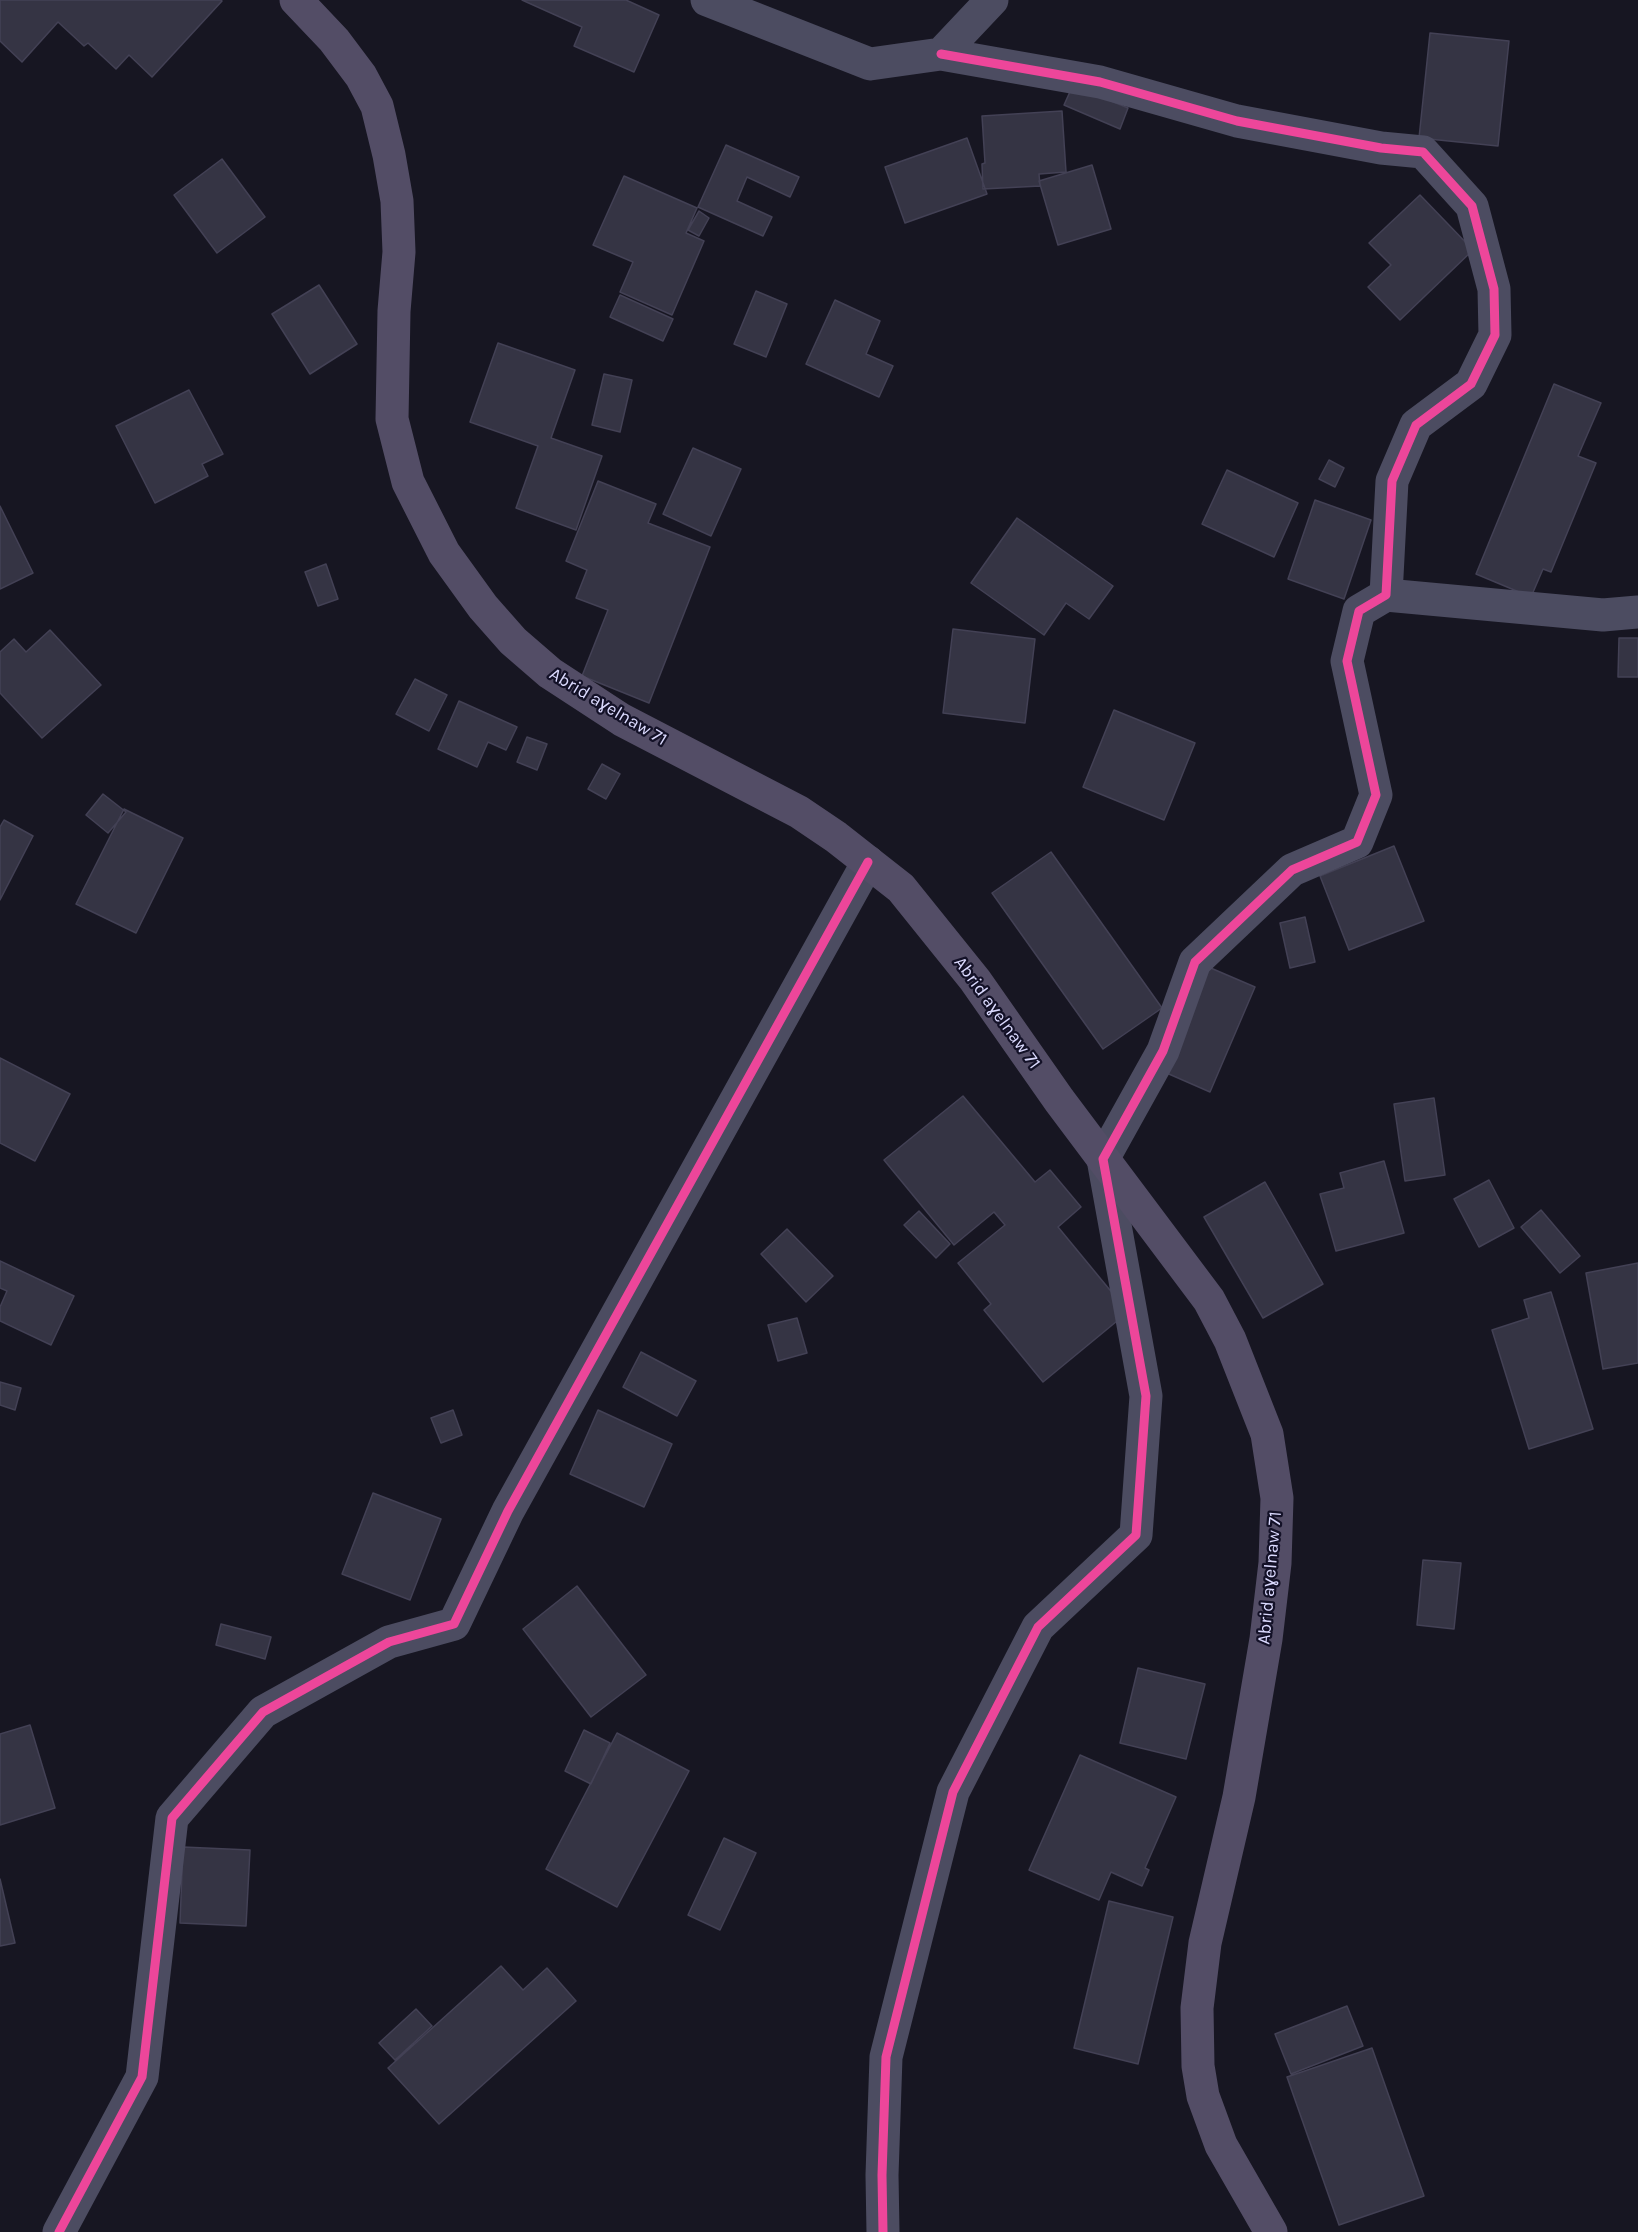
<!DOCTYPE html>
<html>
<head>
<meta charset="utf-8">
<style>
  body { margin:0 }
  canvas { display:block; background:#171622 }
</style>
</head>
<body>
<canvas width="1638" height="2232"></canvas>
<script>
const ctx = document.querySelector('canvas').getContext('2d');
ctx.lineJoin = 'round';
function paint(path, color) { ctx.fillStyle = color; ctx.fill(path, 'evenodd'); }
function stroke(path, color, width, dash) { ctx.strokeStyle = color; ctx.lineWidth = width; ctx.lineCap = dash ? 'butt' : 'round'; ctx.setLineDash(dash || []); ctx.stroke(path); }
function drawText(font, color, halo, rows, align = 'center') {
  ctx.font = font + ' Karla,sans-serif'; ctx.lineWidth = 4.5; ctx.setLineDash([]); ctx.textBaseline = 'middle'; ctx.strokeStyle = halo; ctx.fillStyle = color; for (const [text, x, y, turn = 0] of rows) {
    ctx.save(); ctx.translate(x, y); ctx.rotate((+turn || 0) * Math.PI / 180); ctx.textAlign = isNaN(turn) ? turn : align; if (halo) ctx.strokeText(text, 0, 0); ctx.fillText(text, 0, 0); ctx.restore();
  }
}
const building = new Path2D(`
  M 0,0 L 221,0 L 222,1 L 152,77 L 129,55 L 116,69 L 88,43 L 84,46 L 58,22 L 22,62 L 0,41 Z
  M 522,0 L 626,0 L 659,15 L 634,72 L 574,46 L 582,27 Z
  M 1430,33 L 1509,41 L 1498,146 L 1419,138 Z
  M 1073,85 L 1128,108 L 1120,129 L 1064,105 Z
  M 1062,111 L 1066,172 L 1039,174 L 1040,186 L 983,189 L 982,164 L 985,163 L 982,116 Z
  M 967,138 L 987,194 L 905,223 L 885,167 Z
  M 726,145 L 799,177 L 790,197 L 747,177 L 737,201 L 772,217 L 763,236 L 698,207 Z
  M 222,159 L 265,217 L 217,253 L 174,195 Z
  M 1092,165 L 1111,229 L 1058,245 L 1039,181 Z
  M 624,176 L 697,208 L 686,233 L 704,241 L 672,315 L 620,292 L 633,262 L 593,245 Z
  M 1420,195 L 1473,250 L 1400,320 L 1368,287 L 1391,265 L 1369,243 Z
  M 699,211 L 709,218 L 699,236 L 688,230 Z
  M 319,285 L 357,344 L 310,374 L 272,314 Z
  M 756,291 L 787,304 L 766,357 L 734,344 Z
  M 620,295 L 673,319 L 663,341 L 610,317 Z
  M 835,300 L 880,321 L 866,354 L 893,366 L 879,397 L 806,364 Z
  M 498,343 L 575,370 L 551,438 L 602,456 L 576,530 L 516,508 L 538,446 L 470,422 Z
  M 604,374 L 632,380 L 620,432 L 592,425 Z
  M 1554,384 L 1601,403 L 1578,456 L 1596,463 L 1551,572 L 1543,569 L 1531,597 L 1476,574 Z
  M 189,390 L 223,454 L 202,464 L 208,476 L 155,503 L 116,426 Z
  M 693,448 L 741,469 L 711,536 L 663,514 Z
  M 1329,460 L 1344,468 L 1335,487 L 1319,479 Z
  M 1227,470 L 1298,503 L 1274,557 L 1202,524 Z
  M 598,481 L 656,504 L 648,523 L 710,547 L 649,703 L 582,676 L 608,610 L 576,598 L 587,570 L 566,561 Z
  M 1315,500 L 1371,520 L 1344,599 L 1288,579 Z
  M 0,506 L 33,573 L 0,589 Z
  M 1017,518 L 1113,586 L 1089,619 L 1066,603 L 1044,635 L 971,583 Z
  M 326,564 L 338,599 L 318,606 L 305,572 Z
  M 953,629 L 1035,639 L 1025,723 L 943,713 Z
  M 50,630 L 101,685 L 42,738 L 0,693 L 0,652 L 14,639 L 26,652 Z
  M 1619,638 L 1638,638 L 1638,677 L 1618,677 Z
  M 415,679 L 447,695 L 429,731 L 396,714 Z
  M 459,701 L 517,727 L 506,750 L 488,742 L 477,767 L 438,749 Z
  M 1114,710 L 1195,743 L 1164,820 L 1083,787 Z
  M 527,737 L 547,744 L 537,770 L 517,762 Z
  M 602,764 L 620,774 L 606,799 L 588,789 Z
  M 103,794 L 126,812 L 108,833 L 86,815 Z
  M 124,809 L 183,838 L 136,933 L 76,904 Z
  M 4,820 L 33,836 L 0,900 L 0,827 Z
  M 1394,846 L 1424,921 L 1349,950 L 1320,876 Z
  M 1051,852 L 1162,1008 L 1103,1049 L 992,893 Z
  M 1305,917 L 1315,962 L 1290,968 L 1280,923 Z
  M 1206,966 L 1255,987 L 1210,1092 L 1162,1071 Z
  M 0,1058 L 70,1094 L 35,1161 L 0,1143 Z
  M 963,1096 L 1035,1182 L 1050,1170 L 1081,1207 L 1058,1227 L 1128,1312 L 1043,1382 L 984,1310 L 991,1304 L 958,1263 L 1005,1225 L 994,1212 L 954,1245 L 884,1160 Z
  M 1434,1098 L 1445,1175 L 1405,1181 L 1394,1104 Z
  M 1384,1161 L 1404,1233 L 1336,1251 L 1320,1194 L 1344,1188 L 1340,1173 Z
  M 1489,1180 L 1514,1228 L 1479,1247 L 1454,1199 Z
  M 1265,1182 L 1323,1284 L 1263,1318 L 1204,1217 Z
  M 1541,1210 L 1580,1256 L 1560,1273 L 1521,1227 Z
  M 919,1211 L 950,1244 L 936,1258 L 904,1225 Z
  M 787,1229 L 833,1276 L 806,1302 L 761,1254 Z
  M 0,1261 L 74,1296 L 51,1345 L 0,1321 L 0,1307 L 7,1291 L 0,1288 Z
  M 1638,1263 L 1638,1363 L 1603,1369 L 1586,1273 Z
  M 1551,1292 L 1593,1429 L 1529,1449 L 1492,1330 L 1529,1318 L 1524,1300 Z
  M 797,1318 L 807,1353 L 778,1361 L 768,1325 Z
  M 641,1352 L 696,1381 L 677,1416 L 623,1387 Z
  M 0,1382 L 21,1388 L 15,1410 L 0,1405 Z
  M 453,1410 L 462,1435 L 441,1443 L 431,1418 Z
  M 598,1410 L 672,1444 L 644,1507 L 570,1474 Z
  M 373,1493 L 441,1519 L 410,1600 L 342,1574 Z
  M 1423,1560 L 1461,1563 L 1454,1629 L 1417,1625 Z
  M 577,1586 L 646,1675 L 591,1717 L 523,1629 Z
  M 221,1624 L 271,1637 L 265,1659 L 216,1645 Z
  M 1138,1668 L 1205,1684 L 1186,1759 L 1120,1743 Z
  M 30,1725 L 55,1808 L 0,1825 L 0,1734 Z
  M 584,1730 L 610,1743 L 591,1784 L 565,1771 Z
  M 617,1733 L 689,1771 L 617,1907 L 546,1869 Z
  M 1080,1755 L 1176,1797 L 1145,1868 L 1149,1870 L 1142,1886 L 1111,1872 L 1099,1900 L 1029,1870 Z
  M 724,1838 L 756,1853 L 720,1930 L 688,1915 Z
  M 183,1847 L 250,1850 L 246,1926 L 180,1923 Z
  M 0,1879 L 15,1943 L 0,1946 Z
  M 1109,1901 L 1173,1917 L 1138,2064 L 1074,2048 Z
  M 501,1966 L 523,1990 L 547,1968 L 576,2001 L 439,2124 L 388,2068 Z
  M 1347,2006 L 1363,2046 L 1291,2074 L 1275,2034 Z
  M 416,2009 L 432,2026 L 395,2060 L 379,2043 Z
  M 1372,2048 L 1424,2196 L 1339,2225 L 1287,2077 Z`);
const minor = new Path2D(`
  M 707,0 L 870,64 L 941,54 L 992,0
  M 1386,595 L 1603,615 L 1638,612
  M 59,2232 L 142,2077 L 172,1818 L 263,1712 L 389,1642 L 454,1624 L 508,1511 L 868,862
  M 883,2232 L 882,2175 L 886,2057 L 953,1792 L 1038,1627 L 1136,1535 L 1146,1396 L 1103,1159 L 1163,1051 L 1195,962 L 1292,870 L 1357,842 L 1376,795 L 1347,661 L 1359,611 L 1386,595 L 1392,481 L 1416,425 L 1471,384 L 1495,335 L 1494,289 L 1472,206 L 1423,152 L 1381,148 L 1237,121 L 1100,82 L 941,54`);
const major = new Path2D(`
  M 296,0 L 334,40 L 361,76 L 377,106 L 389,155 L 397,201 L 399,252 L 394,311 L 392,419 L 408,482 L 444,553 L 483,607 L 513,641 L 550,673 L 622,720 L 799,812 L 836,837 L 901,888 L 975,980 L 1059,1100 L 1209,1300 L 1230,1340 L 1267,1434 L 1277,1498 L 1275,1563 L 1266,1639 L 1239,1797 L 1205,1943 L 1197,2008 L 1198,2066 L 1203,2096 L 1221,2145 L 1271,2232`);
const cycleway = new Path2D(`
  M 59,2232 L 142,2077 L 172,1818 L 263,1712 L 389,1642 L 454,1624 L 508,1511 L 868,862
  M 883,2232 L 882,2175 L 886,2057 L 953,1792 L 1038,1627 L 1136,1535 L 1146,1396 L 1103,1159 L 1163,1051 L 1195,962 L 1292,870 L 1357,842 L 1376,795 L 1347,661 L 1359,611 L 1386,595 L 1392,481 L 1416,425 L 1471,384 L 1495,335 L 1494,289 L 1472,206 L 1423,152 L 1381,148 L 1237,121 L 1100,82 L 941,54`);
const streetNames = [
  ["Abrid aɣelnaw 71",608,707,31],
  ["Abrid aɣelnaw 71",997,1013,54],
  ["Abrid aɣelnaw 71",1270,1578,-85]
];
paint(building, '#353444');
stroke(building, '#434155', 1.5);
stroke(minor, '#4c4c61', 33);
stroke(major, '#534d66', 33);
stroke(cycleway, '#ed469a', 9);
drawText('18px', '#dad9fd', '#131127', streetNames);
</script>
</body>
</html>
